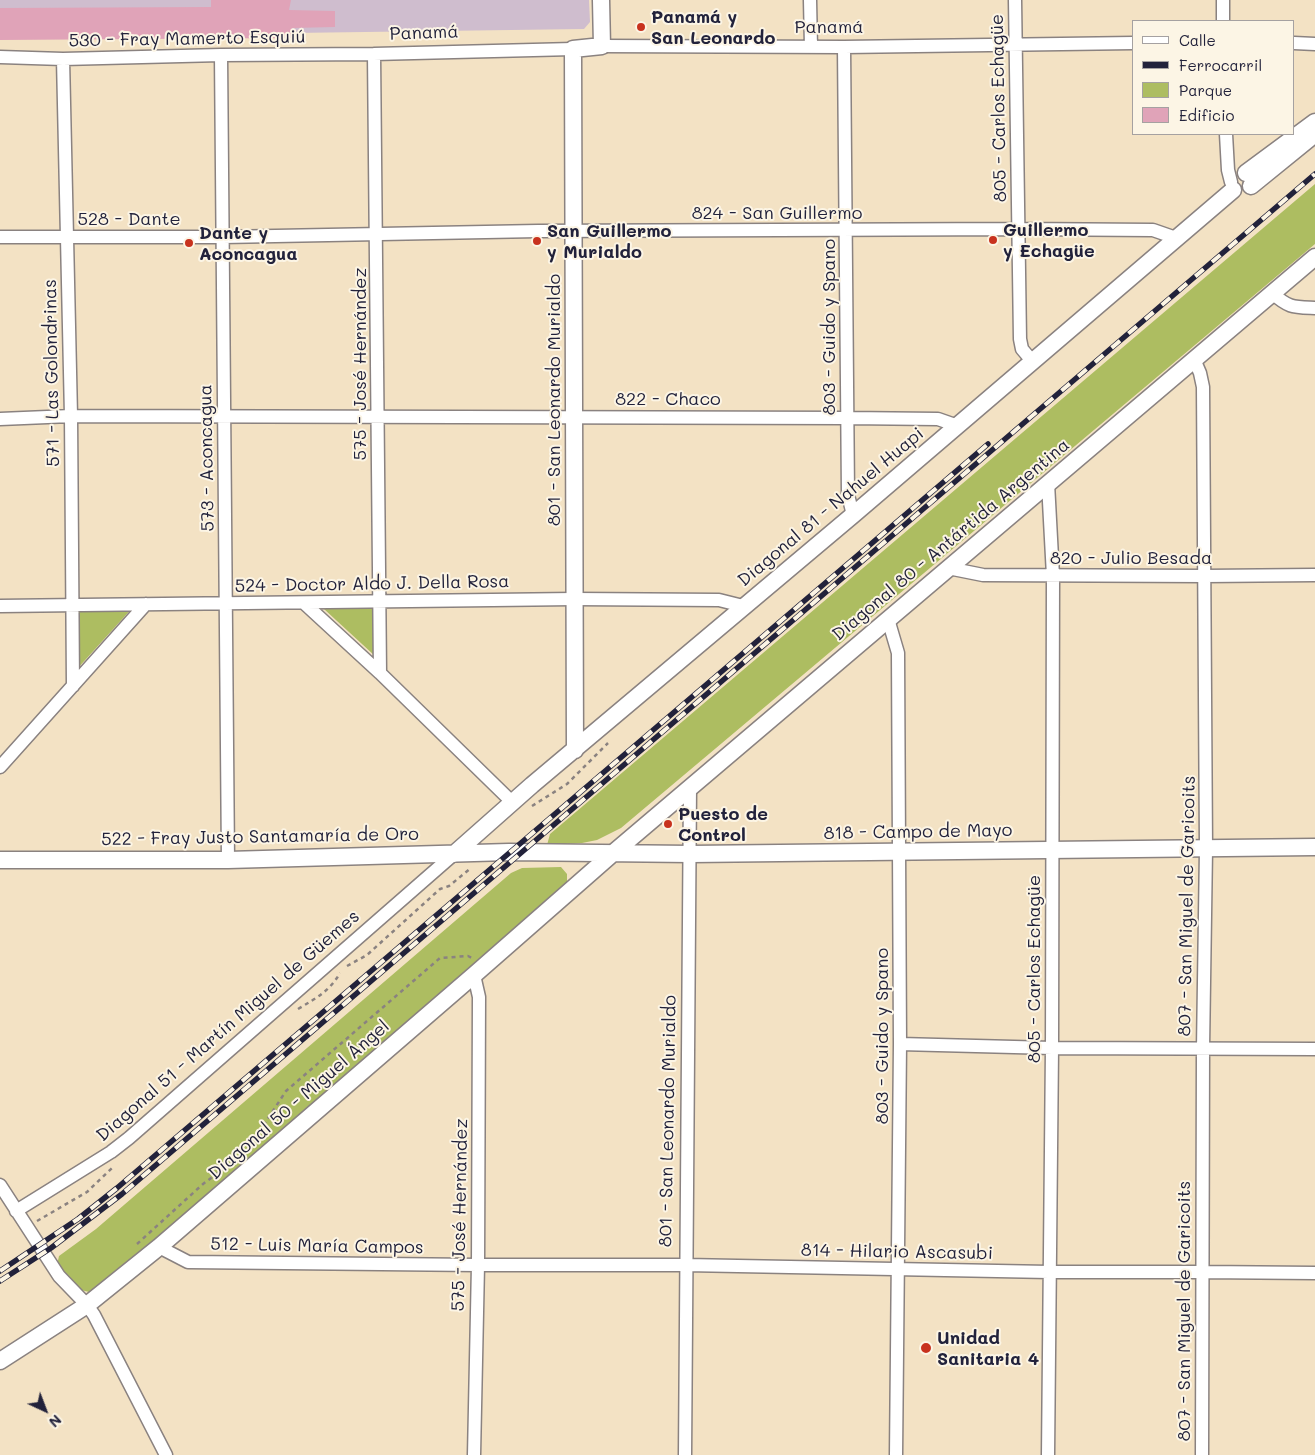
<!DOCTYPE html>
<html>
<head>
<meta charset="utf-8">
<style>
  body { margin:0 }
  #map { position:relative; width:1315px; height:1455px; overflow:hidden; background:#f3e2c4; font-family:Mali,sans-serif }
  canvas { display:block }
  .legend { position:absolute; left:1132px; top:20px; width:162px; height:115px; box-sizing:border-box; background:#fcf5e5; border:1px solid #a5a1a1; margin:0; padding:6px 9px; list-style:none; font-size:15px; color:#22223b }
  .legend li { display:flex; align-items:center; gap:10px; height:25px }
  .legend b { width:25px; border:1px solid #a5a1a1 }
  .north { position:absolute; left:20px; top:1385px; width:50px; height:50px; -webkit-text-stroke:4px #fcf5e5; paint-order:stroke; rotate:137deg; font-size:14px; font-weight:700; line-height:20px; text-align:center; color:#22223b }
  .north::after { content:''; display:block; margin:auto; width:18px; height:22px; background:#22223b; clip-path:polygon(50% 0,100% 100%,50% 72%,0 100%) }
</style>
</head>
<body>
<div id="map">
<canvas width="1315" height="1455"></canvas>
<ul class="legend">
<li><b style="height:6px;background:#fff"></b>Calle</li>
<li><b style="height:6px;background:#22223b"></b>Ferrocarril</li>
<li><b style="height:14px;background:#adbd61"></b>Parque</li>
<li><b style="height:14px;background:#e0a3b8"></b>Edificio</li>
</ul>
<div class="north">N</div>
</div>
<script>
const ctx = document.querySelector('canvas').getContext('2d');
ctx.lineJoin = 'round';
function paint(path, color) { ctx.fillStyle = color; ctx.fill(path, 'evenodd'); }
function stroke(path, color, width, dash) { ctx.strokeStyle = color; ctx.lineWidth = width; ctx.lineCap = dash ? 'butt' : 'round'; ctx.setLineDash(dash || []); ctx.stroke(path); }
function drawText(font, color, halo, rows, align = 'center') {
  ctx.font = font + ' Mali,sans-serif'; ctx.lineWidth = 4; ctx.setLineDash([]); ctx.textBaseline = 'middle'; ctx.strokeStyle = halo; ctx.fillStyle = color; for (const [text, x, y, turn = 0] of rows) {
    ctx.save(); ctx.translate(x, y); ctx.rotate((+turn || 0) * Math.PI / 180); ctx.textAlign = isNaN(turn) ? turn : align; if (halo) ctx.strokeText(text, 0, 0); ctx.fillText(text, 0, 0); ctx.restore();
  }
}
const industrial = new Path2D(`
  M 0,0 L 589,0 L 590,22 L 584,29 L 0,37 Z`);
const green = new Path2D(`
  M 1315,184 L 1315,244 L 621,828 L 597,840 L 582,843 L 547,845 L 550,834 Z
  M 134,606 L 77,669 L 79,609 Z
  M 374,608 L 375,656 L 324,609 Z
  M 561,867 L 567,874 L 567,883 L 139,1253 L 89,1292 L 81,1290 L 57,1265 L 59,1256 L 96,1229 L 511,873 L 522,868 Z`);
const building = new Path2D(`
  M 211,0 L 291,0 L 289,10 L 335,11 L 335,27 L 292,28 L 292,38 L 0,40 L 0,8 L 211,7 Z`);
const path = new Path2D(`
  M 532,806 L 567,784 L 608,743
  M 347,966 L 367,955 L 440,889 L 449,886 L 471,868
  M 298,1009 C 316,998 329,992 340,973
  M 246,1152 L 286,1091 L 440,958 L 468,956 L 472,958
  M 37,1221 L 87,1192 L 112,1168
  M 137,1244 L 203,1184 L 233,1162`);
const minor = new Path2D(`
  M 810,0 L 811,47
  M 1015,0 L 1020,339 L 1022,349 L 1033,362
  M 1223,21 L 1223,0
  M 1294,43 L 1315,44
  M 602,46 L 844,47 L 1134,43
  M 844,47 L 848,495 L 853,515
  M 374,54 L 380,673
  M 221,55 L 228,860
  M 0,57 L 63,59 L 221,55 L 374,54 L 573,49
  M 63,59 L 71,416 L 73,686
  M 1226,134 L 1228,170 L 1231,182
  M 0,237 L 223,237 L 538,231 L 1018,229 L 1153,230 L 1176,238
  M 1272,293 C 1289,308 1293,307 1315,308
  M 1194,359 L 1200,373 L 1203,387 L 1206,849 L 1203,1048 L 1202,1455
  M 0,419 L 71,416 L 847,418 L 938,419 L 958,426
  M 948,568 L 983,575 L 1205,576 L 1315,575
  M 304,603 L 380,673 L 512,802
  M 0,606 L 574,599 L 719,600 L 743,606
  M 888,619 L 898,653 L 900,1044 L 896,1455
  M 0,767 L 146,604
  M 900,1044 L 1052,1048 L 1315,1049
  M 0,1185 L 59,1276 L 87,1305 L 94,1315 L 166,1455
  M 16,1211 L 111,1152 L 129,1138 L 454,854
  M 159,1247 L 188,1262 L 478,1265 L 686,1265 L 1049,1272 L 1202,1272 L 1315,1273
  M 474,1455 L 478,1265 L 479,997 L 474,975
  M 685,1455 L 690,787
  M 1048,1455 L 1052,1048 L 1053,576 L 1048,483`);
const tertiary = new Path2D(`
  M 1246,173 L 1315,122
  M 1251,186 L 1315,134
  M 575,750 L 573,49 L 602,46 L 601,0
  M 454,854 L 532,785 L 853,515 L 1233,190
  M 0,860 L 228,860 L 509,852 L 691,854 L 1315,847
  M 0,1361 L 87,1305 L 159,1247 L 474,975 L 612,854 L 1315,257`);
const rail = new Path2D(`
  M 0,1271 L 78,1219 L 117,1188 L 988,444
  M 0,1281 L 51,1248 L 122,1194 L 1315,174`);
const markers = [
  [641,27,5,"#c8321e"],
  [993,240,5,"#c8321e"],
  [537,241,5,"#c8321e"],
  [189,243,5,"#c8321e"],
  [668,824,5,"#c8321e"],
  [926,1348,6,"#c8321e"]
];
const poiNames = [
  ["Panamá y",651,17],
  ["San Leonardo",651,38],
  ["Guillermo",1003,230],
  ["y Echagüe",1003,251],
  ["San Guillermo",547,231],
  ["y Murialdo",547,252],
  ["Dante y",199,233],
  ["Aconcagua",199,254],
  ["Puesto de",678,814],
  ["Control",678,835],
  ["Unidad",937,1338],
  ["Sanitaria 4",937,1359]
];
const streetNames = [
  ["Panamá",829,27],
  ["Panamá",424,33,-2],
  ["530 - Fray Mamerto Esquiú",187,39,-1],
  ["805 - Carlos Echagüe",999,108,-91],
  ["824 - San Guillermo",777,213],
  ["528 - Dante",129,219],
  ["803 - Guido y Spano",829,327,-90],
  ["575 - José Hernández",360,364,-90],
  ["571 - Las Golondrinas",52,373,-91],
  ["822 - Chaco",668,399],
  ["801 - San Leonardo Murialdo",554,400,-90],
  ["573 - Aconcagua",207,458,-91],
  ["Diagonal 81 - Nahuel Huapi",831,507,-40],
  ["Diagonal 80 - Antártida Argentina",951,540,-40],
  ["820 - Julio Besada",1131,558],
  ["524 - Doctor Aldo J. Della Rosa",372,584,-1],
  ["818 - Campo de Mayo",918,832,-1],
  ["522 - Fray Justo Santamaría de Oro",260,837,-1],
  ["807 - San Miguel de Garicoits",1187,906,-89],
  ["805 - Carlos Echagüe",1034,969,-90],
  ["Diagonal 51 - Martín Miguel de Güemes",228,1026,-41],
  ["803 - Guido y Spano",882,1036,-90],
  ["Diagonal 50 - Miguel Ángel",299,1100,-41],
  ["801 - San Leonardo Murialdo",668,1121,-89],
  ["575 - José Hernández",460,1215,-89],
  ["512 - Luis María Campos",317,1246,1],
  ["814 - Hilario Ascasubi",897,1252,1],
  ["807 - San Miguel de Garicoits",1184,1311,-90]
];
paint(industrial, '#cfbdce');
paint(green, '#adbd61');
paint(building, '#e0a3b8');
stroke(minor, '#8a8280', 15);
stroke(tertiary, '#8a8280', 19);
stroke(path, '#8a8280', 2.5, [4, 4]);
stroke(minor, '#fff', 12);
stroke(tertiary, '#fff', 16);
stroke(rail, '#22223b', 5.5);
stroke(rail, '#fcf5e5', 4, [11]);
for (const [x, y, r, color] of markers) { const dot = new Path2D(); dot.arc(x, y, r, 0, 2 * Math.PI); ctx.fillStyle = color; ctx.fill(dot); stroke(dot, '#fcf5e5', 2); }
drawText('bold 18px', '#22223b', '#fcf5e5', poiNames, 'left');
drawText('18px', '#22223b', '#fcf5e5', streetNames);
</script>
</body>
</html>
